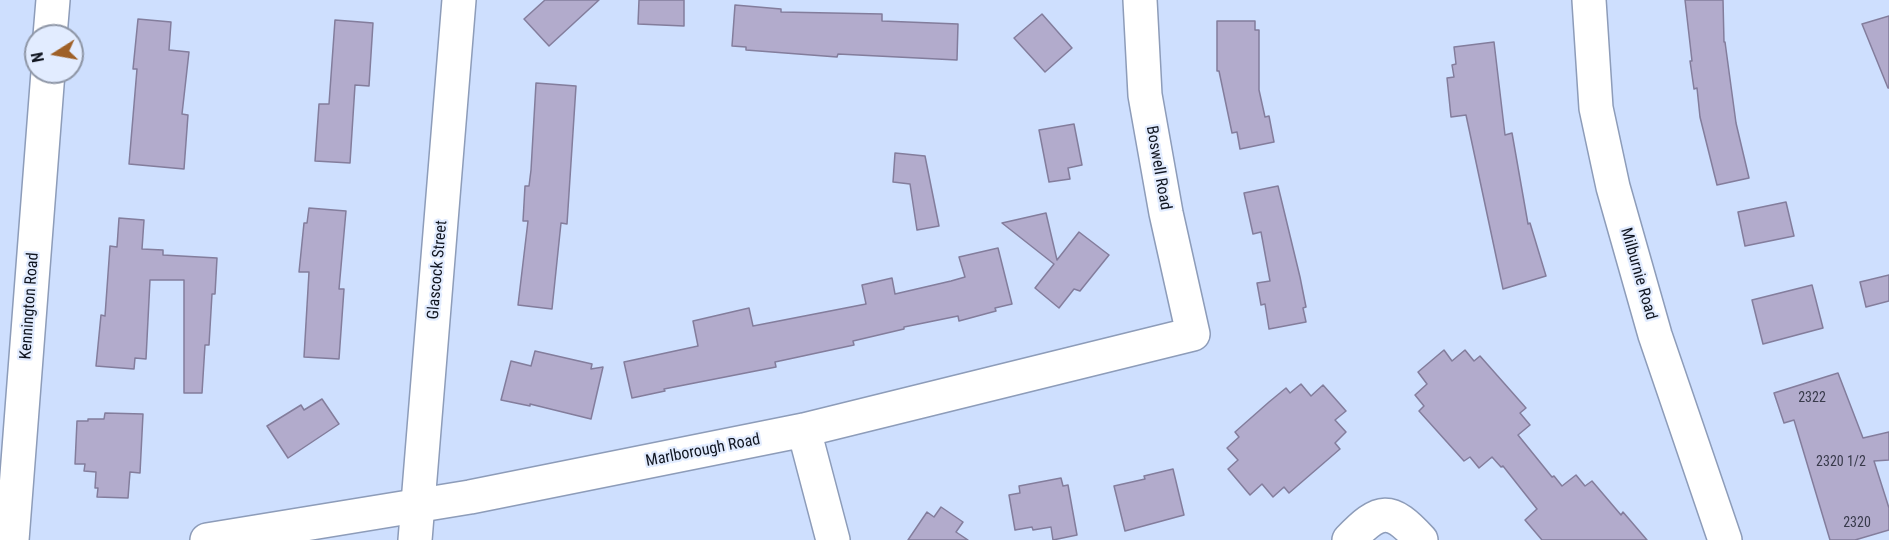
<!DOCTYPE html>
<html>
<head>
<meta charset="utf-8">
<style>
  body { margin:0 }
  #map { position:relative; width:1889px; height:540px; overflow:hidden; background:#cedffe; font-family:"Roboto Condensed",sans-serif }
  canvas { display:block }
  .north { position:absolute; left:24px; top:24px; width:60px; height:60px; box-sizing:border-box; background:#e2ecff; border:2px solid #8e96a6; border-radius:50%; rotate:259deg; font-size:16px; font-weight:700; line-height:24px; text-align:center; color:#101520 }
  .north::after { content:''; display:block; margin:auto; width:21px; height:27px; background:#9f6027; clip-path:polygon(50% 0,100% 100%,50% 72%,0 100%) }
</style>
</head>
<body>
<div id="map">
<canvas width="1889" height="540"></canvas>
<div class="north">N</div>
</div>
<script>
const ctx = document.querySelector('canvas').getContext('2d');
ctx.lineJoin = 'round';
function paint(path, color) { ctx.fillStyle = color; ctx.fill(path, 'evenodd'); }
function stroke(path, color, width, dash) { ctx.strokeStyle = color; ctx.lineWidth = width; ctx.lineCap = dash ? 'butt' : 'round'; ctx.setLineDash(dash || []); ctx.stroke(path); }
function drawText(font, color, halo, rows, align = 'center') {
  ctx.font = font + ' "Roboto Condensed",sans-serif'; ctx.lineWidth = 4.5; ctx.setLineDash([]); ctx.textBaseline = 'middle'; ctx.strokeStyle = halo; ctx.fillStyle = color; for (const [text, x, y, turn = 0] of rows) {
    ctx.save(); ctx.translate(x, y); ctx.rotate((+turn || 0) * Math.PI / 180); ctx.textAlign = isNaN(turn) ? turn : align; if (halo) ctx.strokeText(text, 0, 0); ctx.fillText(text, 0, 0); ctx.restore();
  }
}
const building = new Path2D(`
  M 545,0 L 599,0 L 549,46 L 524,19 Z
  M 639,0 L 684,0 L 684,26 L 638,24 Z
  M 1685,0 L 1723,0 L 1724,42 L 1725,42 L 1736,123 L 1749,178 L 1717,185 L 1700,117 L 1697,88 L 1694,89 L 1690,61 L 1692,61 Z
  M 735,5 L 781,9 L 781,12 L 882,14 L 882,21 L 958,24 L 957,60 L 838,54 L 837,57 L 746,50 L 746,47 L 732,46 Z
  M 1042,14 L 1072,48 L 1045,72 L 1014,38 Z
  M 1889,16 L 1889,88 L 1888,88 L 1862,24 Z
  M 138,19 L 171,22 L 169,50 L 189,52 L 182,114 L 188,115 L 184,169 L 129,164 L 137,69 L 133,69 Z
  M 335,20 L 373,23 L 369,86 L 355,85 L 350,163 L 315,161 L 319,104 L 329,104 Z
  M 1217,21 L 1255,21 L 1255,30 L 1259,30 L 1259,90 L 1265,117 L 1269,116 L 1274,142 L 1240,149 L 1237,132 L 1232,133 L 1219,71 L 1217,71 Z
  M 1494,42 L 1505,135 L 1512,133 L 1528,224 L 1530,223 L 1546,276 L 1503,289 L 1466,115 L 1451,117 L 1447,78 L 1454,77 L 1452,65 L 1456,64 L 1454,47 Z
  M 536,83 L 576,86 L 567,224 L 561,223 L 552,309 L 518,305 L 528,221 L 523,221 L 525,186 L 529,186 L 531,170 Z
  M 1074,124 L 1082,165 L 1068,168 L 1070,179 L 1049,182 L 1039,130 Z
  M 895,153 L 925,156 L 939,226 L 917,230 L 910,184 L 893,182 Z
  M 1278,186 L 1300,277 L 1306,307 L 1303,308 L 1306,322 L 1269,329 L 1265,304 L 1261,305 L 1257,283 L 1270,281 L 1261,232 L 1253,234 L 1244,193 Z
  M 1786,202 L 1794,236 L 1745,246 L 1738,212 Z
  M 309,208 L 346,211 L 339,289 L 344,289 L 339,359 L 304,357 L 309,272 L 299,272 L 304,223 L 307,223 Z
  M 1046,213 L 1057,260 L 1079,232 L 1109,255 L 1080,291 L 1074,289 L 1059,308 L 1035,288 L 1054,264 L 1002,223 Z
  M 119,218 L 144,220 L 142,249 L 163,250 L 163,255 L 217,258 L 215,294 L 212,294 L 209,345 L 205,345 L 202,393 L 184,393 L 184,280 L 150,280 L 146,359 L 135,358 L 134,369 L 96,366 L 101,315 L 105,316 L 110,246 L 117,247 Z
  M 998,248 L 1012,304 L 995,308 L 996,311 L 959,321 L 958,316 L 904,327 L 904,329 L 853,341 L 854,345 L 775,362 L 776,367 L 664,389 L 665,391 L 632,398 L 624,362 L 698,346 L 693,321 L 749,308 L 753,326 L 866,304 L 862,285 L 892,278 L 895,294 L 951,281 L 965,277 L 959,257 Z
  M 1889,275 L 1889,301 L 1866,307 L 1860,282 Z
  M 1812,285 L 1823,328 L 1763,344 L 1752,300 Z
  M 1444,350 L 1452,361 L 1465,350 L 1474,361 L 1480,356 L 1526,408 L 1520,413 L 1530,425 L 1518,435 L 1552,477 L 1554,476 L 1562,486 L 1576,475 L 1585,486 L 1592,481 L 1621,515 L 1623,512 L 1647,540 L 1542,540 L 1525,520 L 1537,509 L 1503,466 L 1501,467 L 1492,457 L 1479,468 L 1470,457 L 1464,461 L 1419,411 L 1424,406 L 1415,395 L 1427,384 L 1418,372 Z
  M 535,351 L 592,364 L 591,369 L 603,367 L 591,419 L 530,404 L 530,406 L 501,400 L 511,361 L 531,366 Z
  M 1838,373 L 1863,438 L 1889,432 L 1889,460 L 1874,461 L 1889,508 L 1889,530 L 1855,540 L 1830,540 L 1794,420 L 1784,423 L 1774,393 Z
  M 1301,384 L 1311,396 L 1323,385 L 1346,411 L 1335,420 L 1346,432 L 1335,443 L 1340,449 L 1289,493 L 1284,487 L 1273,497 L 1262,484 L 1250,495 L 1228,469 L 1238,460 L 1227,448 L 1239,437 L 1235,432 L 1269,402 L 1286,388 L 1290,393 Z
  M 322,399 L 339,424 L 288,458 L 267,426 L 301,405 L 304,410 Z
  M 105,413 L 143,414 L 140,473 L 130,472 L 128,498 L 97,497 L 98,488 L 95,488 L 96,472 L 84,471 L 85,464 L 75,464 L 77,421 L 88,421 L 88,419 L 104,419 Z
  M 1173,469 L 1184,515 L 1125,531 L 1114,486 L 1145,479 L 1144,476 Z
  M 1061,478 L 1063,486 L 1068,485 L 1077,535 L 1053,540 L 1051,527 L 1033,530 L 1032,527 L 1015,530 L 1009,495 L 1020,493 L 1019,486 Z
  M 941,507 L 963,522 L 956,532 L 968,540 L 908,540 L 927,512 L 934,517 Z`);
const minor = new Path2D(`
  M 50,36 L 53,0
  M 804,430 L 833,540
  M 12,540 L 48,72
  M 207,540 L 470,497 L 804,430 L 1193,334 L 1166,213 L 1145,95 L 1140,0
  M 1349,540 C 1380,508 1390,506 1421,540`);
const tertiary = new Path2D(`
  M 1589,0 L 1596,108 L 1613,187 L 1655,335 L 1725,540
  M 415,540 L 459,0`);
const numberNames = [
  ["2322",1812,398],
  ["2320 1/2",1841,462],
  ["2320",1857,523]
];
const streetNames = [
  ["Boswell Road",1158,168,80],
  ["Glascock Street",438,270,-85],
  ["Milburnie Road",1638,274,74],
  ["Kennington Road",30,306,-86],
  ["Marlborough Road",703,451,-11]
];
paint(building, '#b2abcc');
stroke(building, '#837d9c', 1.5);
stroke(minor, '#8d9cb9', 36);
stroke(tertiary, '#8d9cb9', 36);
stroke(minor, '#fff', 33);
stroke(tertiary, '#fff', 33);
drawText('14px', '#383a4b', null, numberNames);
drawText('16px', '#101520', '#e2ecff', streetNames);
</script>
</body>
</html>
